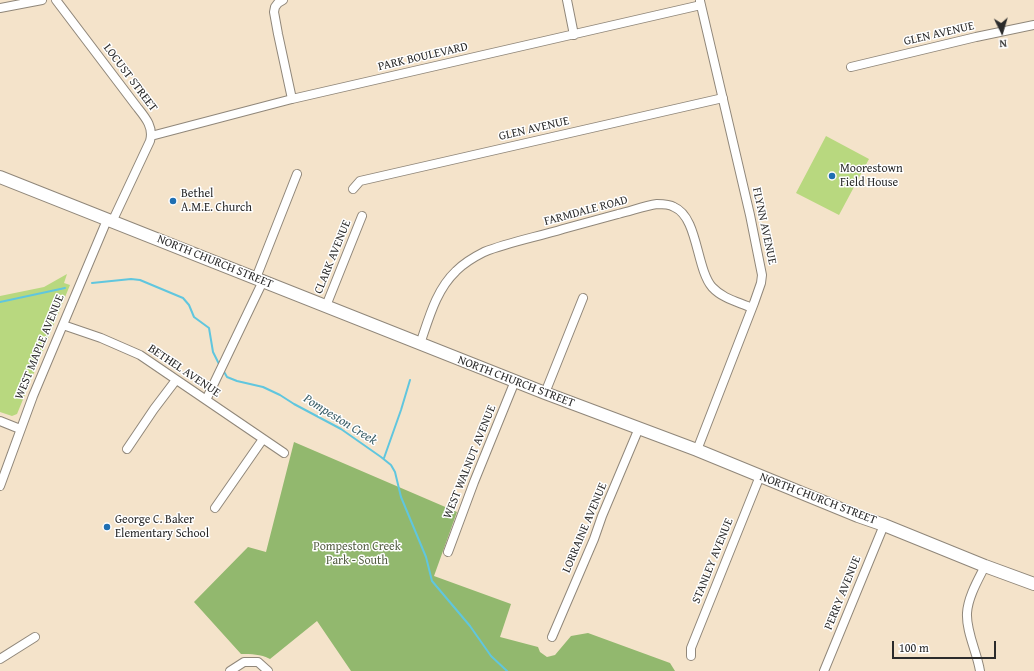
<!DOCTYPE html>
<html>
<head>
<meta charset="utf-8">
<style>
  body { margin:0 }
  #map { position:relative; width:1034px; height:671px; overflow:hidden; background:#f4e3ca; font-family:"Gentium Book Plus",serif }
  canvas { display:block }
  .north { position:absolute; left:982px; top:12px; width:40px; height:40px; -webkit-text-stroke:3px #fff; paint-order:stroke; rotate:175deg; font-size:11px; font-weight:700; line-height:16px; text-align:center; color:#2b2b2b }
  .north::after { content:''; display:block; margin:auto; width:14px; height:18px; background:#2b2b2b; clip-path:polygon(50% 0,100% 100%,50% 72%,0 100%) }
  .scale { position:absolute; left:892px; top:641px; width:104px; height:18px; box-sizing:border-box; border:2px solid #2b2b2b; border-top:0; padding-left:5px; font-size:12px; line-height:14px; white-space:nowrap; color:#2b2b2b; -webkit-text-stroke:3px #fff; paint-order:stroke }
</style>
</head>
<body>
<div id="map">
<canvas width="1034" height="671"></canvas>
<div class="north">N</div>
<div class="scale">100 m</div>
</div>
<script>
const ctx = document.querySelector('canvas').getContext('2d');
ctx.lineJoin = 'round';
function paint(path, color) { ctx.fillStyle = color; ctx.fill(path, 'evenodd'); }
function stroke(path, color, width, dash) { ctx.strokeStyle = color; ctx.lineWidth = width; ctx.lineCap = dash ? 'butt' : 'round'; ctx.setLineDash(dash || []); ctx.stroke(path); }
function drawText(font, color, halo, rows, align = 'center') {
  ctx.font = font + ' "Gentium Book Plus",serif'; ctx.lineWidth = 3; ctx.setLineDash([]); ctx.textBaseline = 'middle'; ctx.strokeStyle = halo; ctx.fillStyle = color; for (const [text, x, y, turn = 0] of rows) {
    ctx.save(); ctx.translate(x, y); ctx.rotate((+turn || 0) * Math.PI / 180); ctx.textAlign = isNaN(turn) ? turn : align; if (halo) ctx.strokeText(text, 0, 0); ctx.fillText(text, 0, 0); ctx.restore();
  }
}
const green = new Path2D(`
  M 826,136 L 869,159 L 839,215 L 796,193 Z
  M 67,274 L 64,283 L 70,285 L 17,414 L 12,416 L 0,412 L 0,296 L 44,287 Z`);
const forest = new Path2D(`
  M 294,442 L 457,512 L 434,576 L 511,604 L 500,637 L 538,647 L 540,652 L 547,657 L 555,655 L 571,636 L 588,633 L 670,663 L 675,671 L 351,671 L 317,621 L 270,659 C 260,654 252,654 241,654 L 194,602 L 248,547 L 266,552 Z`);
const stream = new Path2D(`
  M 92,283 L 131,279 L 140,280 L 183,298 L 189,305 L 194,317 L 209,328 L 213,352 L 220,366
  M 0,302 L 65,288
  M 223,370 L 227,377 L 237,381 L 263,387 L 280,395 L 294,404 L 341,429 L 381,457 L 391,465 L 395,472 L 401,497 L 426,557 L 432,581 L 470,626 L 491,656 L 507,671
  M 384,458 L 401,410 L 410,380`);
const minor = new Path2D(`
  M 56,0 L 137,107 C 145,117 154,127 150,141 L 112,222
  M 283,0 L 278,3 L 275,7 L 274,12 L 278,34 L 292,99
  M 567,0 L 574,35
  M 0,8 L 42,0
  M 851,67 L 976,37 L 1034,25
  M 151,136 L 292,99 L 701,5
  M 353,189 L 360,181 L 723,98
  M 256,278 L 297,174
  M 326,306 L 362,216
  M 63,325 L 101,338 L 140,355 L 284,453
  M 420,344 C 429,318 436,290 456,271 C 464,263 474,257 484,252 C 509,242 537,237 563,229 C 581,224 600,219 618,214 C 631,211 644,206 657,204 C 662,204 669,204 674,207 C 698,217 696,268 712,287 C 723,299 739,302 752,308
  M 545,393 L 583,298
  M 206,400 L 263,281
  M 0,421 L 20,429
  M 127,449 L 154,409 L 176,380
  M 697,450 L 754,303 L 761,283 L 762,275 L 750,215 L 700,1
  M 0,486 L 33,396 L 107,220
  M 215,508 L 263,439
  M 448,552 L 474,482 L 515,381
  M 552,637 L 594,539 L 602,516 L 639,428
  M 691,656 L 691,648 L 697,633 L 760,476
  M 0,659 L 35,637
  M 230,671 L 244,662 L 258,662 L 268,671
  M 824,671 L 884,525
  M 980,671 C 977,652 966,632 967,613 C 968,597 978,580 985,566`);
const secondary = new Path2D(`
  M 0,177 L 545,393 L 697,450 L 858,516 L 884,525 L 985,566 L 1034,584`);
const markers = [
  [832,176,4,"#1f6fb2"],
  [173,201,4,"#1f6fb2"],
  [107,527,4,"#1f6fb2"]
];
const streetNames = [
  ["GLEN AVENUE",939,34,-13],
  ["PARK BOULEVARD",423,57,-13],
  ["LOCUST STREET",130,78,53],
  ["GLEN AVENUE",534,129,-13],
  ["FARMDALE ROAD",586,211,-15],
  ["FLYNN AVENUE",764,226,78],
  ["CLARK AVENUE",333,257,-68],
  ["NORTH CHURCH STREET",215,262,22],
  ["WEST MAPLE AVENUE",40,347,-68],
  ["BETHEL AVENUE",184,371,34],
  ["NORTH CHURCH STREET",516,382,21],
  ["WEST WALNUT AVENUE",470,462,-68],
  ["NORTH CHURCH STREET",818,499,21],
  ["LORRAINE AVENUE",585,528,-67],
  ["STANLEY AVENUE",713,561,-68],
  ["PERRY AVENUE",843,593,-68]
];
const poiNames = [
  ["Moorestown",840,169],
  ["Field House",840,183],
  ["Bethel",181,194],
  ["A.M.E. Church",181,208],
  ["George C. Baker",115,520],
  ["Elementary School",115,534]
];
const parkNames = [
  ["Pompeston Creek",357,547],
  ["Park - South",357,561]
];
const waterNames = [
  ["Pompeston Creek",340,420,32]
];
paint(green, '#b8d87f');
paint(forest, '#92b86e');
stroke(stream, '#60c6de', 2);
stroke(minor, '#90877a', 10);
stroke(secondary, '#90877a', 14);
stroke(minor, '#fff', 8);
stroke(secondary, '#fff', 12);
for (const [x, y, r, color] of markers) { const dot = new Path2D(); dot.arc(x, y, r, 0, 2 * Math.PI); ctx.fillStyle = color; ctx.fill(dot); stroke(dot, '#fff', 1.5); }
drawText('12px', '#2b2b2b', '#fff', streetNames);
drawText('12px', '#2b2b2b', '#fff', poiNames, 'left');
drawText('12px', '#555f44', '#fff', parkNames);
drawText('italic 13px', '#3e616a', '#fff', waterNames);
</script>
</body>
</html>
